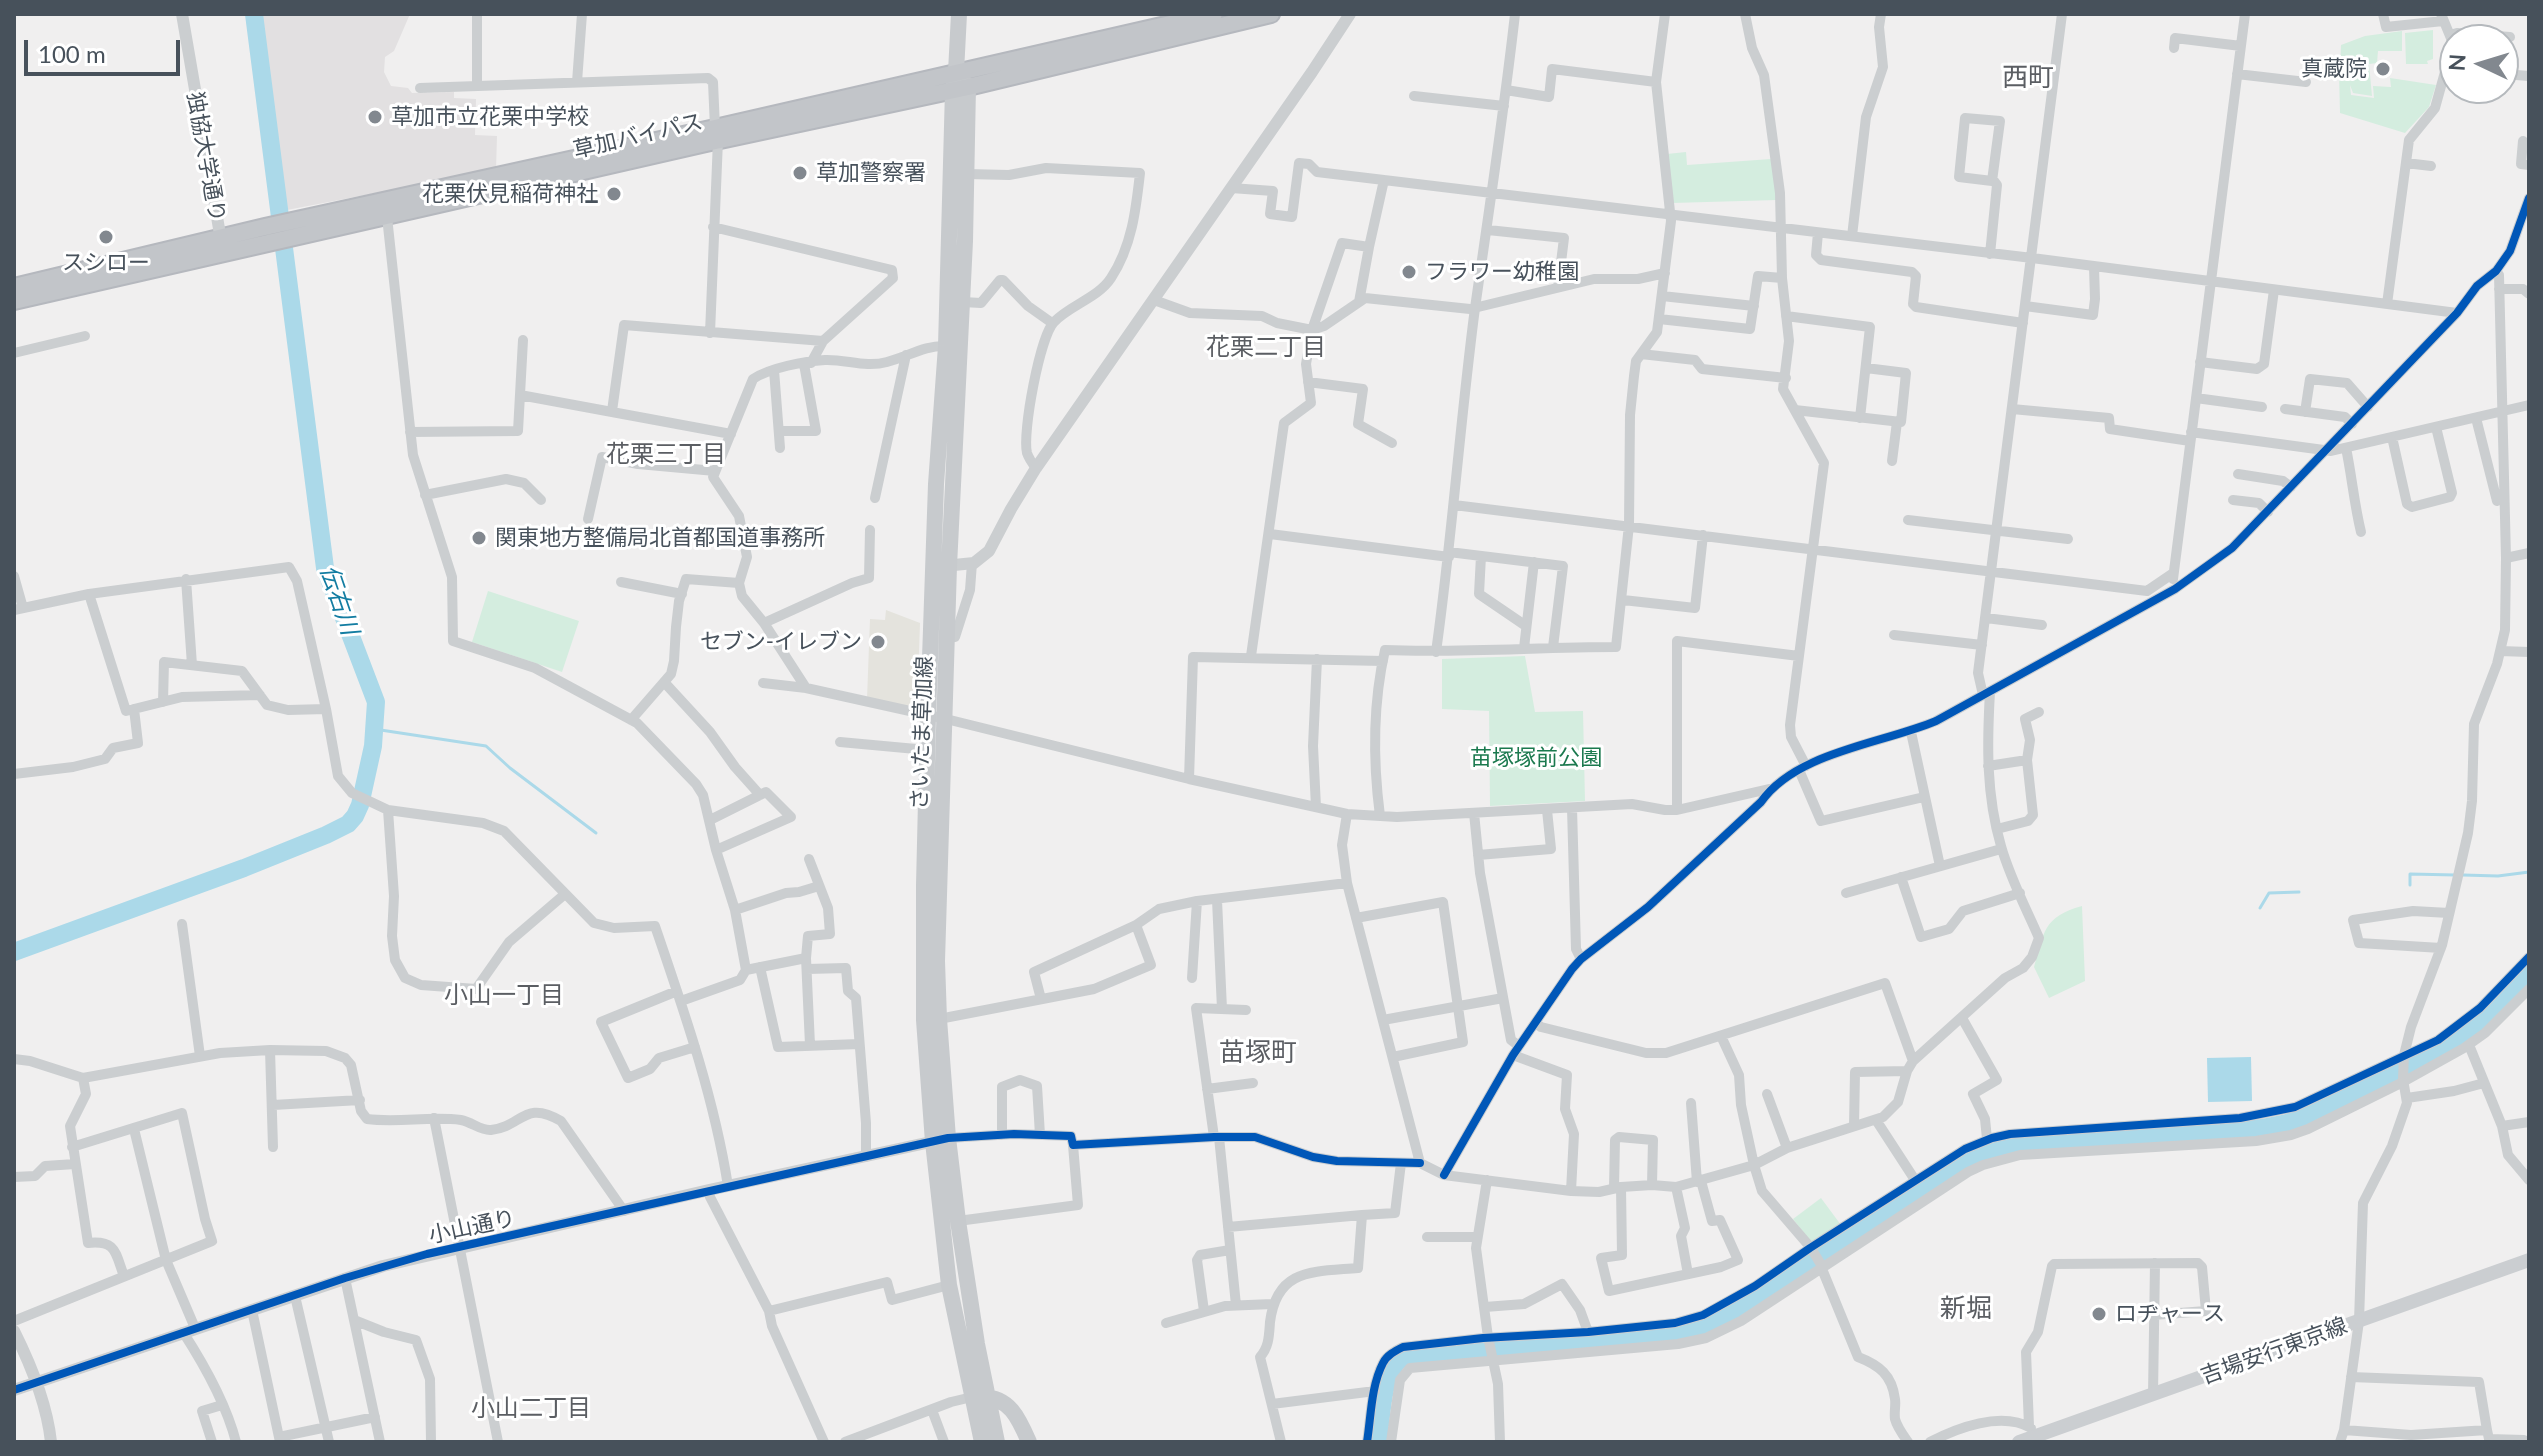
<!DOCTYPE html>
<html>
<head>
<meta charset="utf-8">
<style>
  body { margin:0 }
  #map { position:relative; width:2543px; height:1456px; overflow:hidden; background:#f0efef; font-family:Lato,sans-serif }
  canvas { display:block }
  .frame { position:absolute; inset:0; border:16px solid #47515b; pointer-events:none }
  .north { position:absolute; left:2439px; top:24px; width:80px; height:80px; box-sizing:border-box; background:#fff; border:2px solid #b5b9bd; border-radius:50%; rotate:274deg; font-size:22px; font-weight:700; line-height:32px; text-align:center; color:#47515b }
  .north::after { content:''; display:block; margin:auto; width:28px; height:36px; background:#82888f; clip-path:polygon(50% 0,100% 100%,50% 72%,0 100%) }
  .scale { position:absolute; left:24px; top:40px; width:156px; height:36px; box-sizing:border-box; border:4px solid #47515b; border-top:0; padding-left:10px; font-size:24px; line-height:28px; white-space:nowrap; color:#47515b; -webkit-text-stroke:6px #fff; paint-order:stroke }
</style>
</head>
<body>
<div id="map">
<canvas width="2543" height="1456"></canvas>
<div class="frame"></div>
<div class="north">N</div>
<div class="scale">100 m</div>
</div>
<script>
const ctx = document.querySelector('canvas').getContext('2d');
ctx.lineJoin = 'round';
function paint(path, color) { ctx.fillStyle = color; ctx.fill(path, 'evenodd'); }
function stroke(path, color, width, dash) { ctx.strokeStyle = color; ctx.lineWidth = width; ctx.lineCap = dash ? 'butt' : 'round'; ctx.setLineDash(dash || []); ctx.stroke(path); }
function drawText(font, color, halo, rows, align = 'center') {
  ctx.font = font + ' Lato,"Noto Sans JP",sans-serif'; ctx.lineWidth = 6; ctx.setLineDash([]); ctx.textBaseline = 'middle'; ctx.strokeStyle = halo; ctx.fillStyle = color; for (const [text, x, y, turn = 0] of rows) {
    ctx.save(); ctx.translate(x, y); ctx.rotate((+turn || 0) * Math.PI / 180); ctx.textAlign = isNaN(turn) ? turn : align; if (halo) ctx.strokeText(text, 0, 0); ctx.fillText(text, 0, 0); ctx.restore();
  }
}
const commercial = new Path2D(`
  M 886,610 L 920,623 L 917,706 L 914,709 L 867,699 L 870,619 L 885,620 Z`);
const education = new Path2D(`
  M 260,14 L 410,14 L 394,51 L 385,57 L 384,72 L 391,86 L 408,88 L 412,93 L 454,92 L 454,98 L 476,99 L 475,135 L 497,136 L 496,170 L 287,210 Z`);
const green = new Path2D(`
  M 2433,30 L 2433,59 L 2427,61 L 2428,64 L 2406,64 L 2405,33 Z
  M 2402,31 L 2402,51 L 2378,51 L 2377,63 L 2369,64 L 2372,96 L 2353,93 L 2350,85 L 2351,95 L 2374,98 L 2373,86 L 2391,87 L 2390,78 L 2436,85 L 2429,107 L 2405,133 L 2340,113 L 2339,73 L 2348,72 L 2340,71 L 2341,45 L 2365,36 Z
  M 1686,152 L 1687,165 L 1771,159 L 1777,200 L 1672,203 L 1667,154 Z
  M 488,591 L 579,621 L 562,672 L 472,642 Z
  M 1525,656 L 1535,712 L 1583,711 L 1585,801 L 1490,806 L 1489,711 L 1442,709 L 1442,659 Z
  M 2082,906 L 2085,981 L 2049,998 L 2034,967 C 2044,932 2043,917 2082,906 Z
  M 1821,1198 L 1841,1225 L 1815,1241 L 1810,1241 L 1793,1219 Z`);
const water = new Path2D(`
  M 2251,1057 L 2252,1101 L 2208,1102 L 2207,1058 Z`);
const stream = new Path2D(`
  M 374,729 L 486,746 L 510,768 L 596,833
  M 2463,875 L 2498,876 L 2529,872
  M 2410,885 L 2410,874 L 2455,875
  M 2260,908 L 2269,893 L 2299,892`);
const river = new Path2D(`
  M 14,952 L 244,868 L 326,835 L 348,824 L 355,816 L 360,805 L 373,746 L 376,702 L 325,568 L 254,14
  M 1378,1442 C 1382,1416 1381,1376 1401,1358 L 1678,1334 L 1706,1326 L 1744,1307 L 1974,1156 L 1999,1147 L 2025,1143 L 2221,1133 L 2262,1128 L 2287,1123 L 2312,1114 L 2432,1054 L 2476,1027 L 2529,974`);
const minor = new Path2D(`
  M 1745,14 L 1752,48 L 1764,75 L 1780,193 L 1782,278 L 1789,341 L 1783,389 L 1824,463 L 1790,725 L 1791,737 L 1806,766
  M 2383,14 L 2386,27 L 2443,21
  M 2450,35 L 2457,33 L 2510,37
  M 2174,48 L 2175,38 L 2241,46
  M 2237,74 L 2306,82
  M 2503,74 L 2529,76
  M 577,82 L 582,14
  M 477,85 L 477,14
  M 420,88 L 708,78 L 713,82 L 715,128 L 718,140 L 710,333
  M 1506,90 L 1549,97 L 1552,69 L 1656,82
  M 1414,96 L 1504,106
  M 2523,141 L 2521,164 L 2529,165
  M 2406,163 L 2431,166
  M 967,174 L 1009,175 L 1046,168 L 1140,173 C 1136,209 1132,246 1111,278 C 1098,298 1070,305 1054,322 C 1040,336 1022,433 1027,453 C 1029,459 1032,463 1036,468
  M 1231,188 L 1273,191 L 1270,214 L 1292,217 L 1299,163 L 1309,164 L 1317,172 L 1384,180 L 2032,258 L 2457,313
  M 387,217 L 413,455 L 452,577 L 453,641 L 535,668 L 637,723 L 696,784 L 703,795 L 716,850 L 735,910 L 746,970
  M 713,227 L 892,270 L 893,278 L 823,341 L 811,363
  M 1488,230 L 1564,238 L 1558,287
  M 1818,233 L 1816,255 L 1821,260 L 1912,272 L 1916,276 L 1913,304 L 1916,307 L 2023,323
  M 1852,236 L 1866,117 L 1883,67 L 1879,27 L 1881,14
  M 1990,254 L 1997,185 L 1994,181 L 1992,181 L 1959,177 L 1965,118 L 2000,121 L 1992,181
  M 2499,289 L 2523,289 L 2529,294
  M 1662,296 L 1754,306
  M 1154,300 L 1190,313 L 1262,316 L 1277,323 L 1312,330 L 1324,326 L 1365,298 L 1470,309 L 1594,279 L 1638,279 L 1665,273
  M 963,302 L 981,303 L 1000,280 L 1003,280 L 1028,306 L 1052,323
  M 1359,302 L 1369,247 L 1384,180
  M 2387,304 L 2409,140 L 2435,108 L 2453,43 L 2441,14
  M 2025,306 L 2093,315 L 2095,299 L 2094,267
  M 1786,316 L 1870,327 L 1860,418
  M 1659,319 L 1750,329 L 1758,276 L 1782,278
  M 14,353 L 85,336
  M 1641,354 L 1695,360 L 1702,369 L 1786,378
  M 2200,362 L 2257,369 L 2264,364 L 2274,290
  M 774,370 L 780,448
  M 1308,382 L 1363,389 L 1358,424 L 1392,443
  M 520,395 L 731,434
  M 2196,398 L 2262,407
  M 2012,409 L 2109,418 L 2110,429 L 2190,441
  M 2285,409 L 2345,417 L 2352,424
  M 1795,410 L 1901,422 L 1906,373 L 1866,368
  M 612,411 L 624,325 L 823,341
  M 2305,412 L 2310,379 L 2347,383 L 2368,407
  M 2476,418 L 2497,501
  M 779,431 L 816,431 L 804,364
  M 410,432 L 518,431 L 523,340
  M 2191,432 L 2331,451 L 2529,405
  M 2392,437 L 2407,504 L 2412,507 L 2450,497 L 2452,493 L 2436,427
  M 2346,448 C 2352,477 2354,503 2361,532
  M 1892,461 L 1897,422
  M 2238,474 L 2283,481 L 2291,487
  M 425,495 L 506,479 L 524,483 L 541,500
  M 875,498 L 906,355
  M 2233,500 L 2259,503 L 2268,512
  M 1454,505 L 2147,591 L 2172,574
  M 588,519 L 602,457 L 638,464 L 715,471
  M 1908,520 L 2068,539
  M 1270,534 L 1449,557
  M 1449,552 L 1563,566 L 1553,647
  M 1481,556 L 1479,594 L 1526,626
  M 2506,558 L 2529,553
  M 14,576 L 23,608
  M 186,579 L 192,665
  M 2173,579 L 2245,14
  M 621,582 L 682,594
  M 739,583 L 742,596 L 764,623 L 806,688
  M 89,594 L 126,711 L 182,697 L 260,695
  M 1623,600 L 1695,608 L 1703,535
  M 14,610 L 89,594 L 289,567 L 297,581 L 326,709 L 338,776 L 352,793 L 388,810 L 483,823 L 504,831 L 594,923 L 614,928 L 655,926 C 684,1011 714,1097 728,1186
  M 1986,618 L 2042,625
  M 764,623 L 852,583 L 869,578 L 870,530
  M 1894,635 L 1982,645
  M 947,638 L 955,637 L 970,590 L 972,563
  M 1524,648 L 1534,562
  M 2500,651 L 2529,652
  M 1436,652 C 1452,538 1460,422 1475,308 C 1489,210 1504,112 1515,14
  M 1251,656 L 1284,423 L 1311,403 L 1306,364 L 1312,330 L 1342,243 L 1369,247
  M 664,682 L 710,732 L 735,767 L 760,795
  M 763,683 L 806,688 L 946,719 L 1189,779 L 1347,814 L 1397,817 L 1632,804 L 1665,810 L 1677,810 L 1769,789
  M 1983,695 L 1978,673 L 2062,14
  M 163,702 L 164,662 L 242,671 L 267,705 L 288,710 L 326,709
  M 631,720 L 671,674 L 674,661 L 676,627 L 679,601 L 686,579 L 739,583 L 747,557 L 739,516 L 713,477 L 753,379 C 769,368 805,361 825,360 C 846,359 865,368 887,362 C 907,357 925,345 946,346
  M 1911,732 L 1940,866
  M 840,742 L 927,750
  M 1988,766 L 2027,760 L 2030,740 L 2025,719 L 2039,712
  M 1799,770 L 1821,821 L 1924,797
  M 14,774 L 73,767 L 105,759 L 113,748 L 138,743 L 134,709
  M 1189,779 L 1193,657 L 1383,661
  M 1316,807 L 1313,746 L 1317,659
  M 1572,808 L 1576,949 L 1581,959
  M 388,810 L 394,896 L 392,936 L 395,960 L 405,978 L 421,985 L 476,989 L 509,942 L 565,894
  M 1677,810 L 1677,641 L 1799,656
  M 1474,813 L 1480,873 L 1511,1040 L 1519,1046
  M 1347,814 L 1342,845 L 1347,883 L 1420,1163 L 1444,1175 L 1571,1191 L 1599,1192 L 1621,1187 L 1652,1185 L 1676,1187 L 1754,1165 L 1787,1148 L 1883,1117 L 1898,1102 L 1907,1071 L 1913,1061 L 2005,978 L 2023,968 L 2032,957 L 2039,938 C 2026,908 2010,878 2001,846 C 1986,795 1987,744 1990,692
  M 1380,816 C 1373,762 1373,703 1385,650 C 1462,653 1539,647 1616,647 L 1629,525 L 1630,415 L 1634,376 L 1636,361 L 1657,332 L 1671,221 L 1656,82 L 1665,14
  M 710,820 L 766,792 L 791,817 L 716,850
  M 1997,829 L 2028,821 L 2033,815 L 2027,760
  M 1478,855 L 1551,849 L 1547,810
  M 809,859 L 828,908 L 830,934 L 808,936 L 806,958 L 810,1045
  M 1901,877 L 1921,937 L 1949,929 L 1963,911 L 2020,893
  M 1846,893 L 2001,849
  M 1217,900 L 1222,1009
  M 735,910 L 786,893 L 799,892 L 819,886
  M 1356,918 L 1443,902 L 1463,1042 L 1393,1057
  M 182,924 L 200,1056
  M 2441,948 L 2359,943 L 2353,920 L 2413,911 L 2449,913
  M 760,967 L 778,1047 L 859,1044
  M 807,969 L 846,968 L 848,991 L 856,998 L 866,1123 L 866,1157
  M 1192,978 L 1197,901
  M 677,991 L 601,1022 L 628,1078 L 650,1069 L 659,1058 L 695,1047
  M 1041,999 L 1034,972 L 1136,925 L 1159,909 L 1197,901 L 1347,883
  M 681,1001 L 740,980 L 746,970 L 806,958
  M 1962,1018 L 1997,1080 L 1973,1094 L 1985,1119 L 1987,1139
  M 939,1019 L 1094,989 L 1151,965 L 1136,925
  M 1383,1020 L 1503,998
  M 1535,1023 L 1541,1027 L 1646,1053 L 1666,1053 L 1885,983 L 1913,1061
  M 1721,1036 L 1739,1075 L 1741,1105 L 1754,1165 L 1762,1191 L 1811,1248 L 1823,1268
  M 2469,1045 L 2502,1126 L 2508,1155 L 2529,1180
  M 270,1050 L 273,1147
  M 1513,1055 L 1567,1075 L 1565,1109 L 1574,1134 L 1571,1191
  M 14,1059 L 30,1061 L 83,1078 L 220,1053 L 270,1050 L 326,1051 L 345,1058 L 351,1065 L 361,1111 L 367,1119 C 398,1123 430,1116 461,1120 C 472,1122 481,1131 491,1130 C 522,1127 524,1099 561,1121 L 624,1211
  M 83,1078 L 86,1094 L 70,1126 L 88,1243 C 117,1240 115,1253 124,1276
  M 1207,1089 L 1253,1083
  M 1767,1094 L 1787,1148
  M 2407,1098 L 2454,1091 L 2484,1083
  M 1691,1103 L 1697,1182
  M 273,1105 L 360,1100
  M 434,1118 L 498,1442
  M 1876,1120 L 1915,1180
  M 1854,1126 L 1855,1072 L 1907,1071
  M 2502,1126 L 2529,1122
  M 134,1129 L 166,1260 L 195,1328
  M 1002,1135 L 1002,1087 L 1020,1080 L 1037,1086 L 1040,1135
  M 1214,1137 L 1196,1008 L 1246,1010
  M 1219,1137 L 1236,1305
  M 948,1138 L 1014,1134 L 1071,1136 L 1073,1145 L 1214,1137 L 1255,1137 L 1313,1157 L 1337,1161 L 1420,1163
  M 1444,1175 L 1513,1055 L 1572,969 L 1581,959 L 1648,907 L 1761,802 C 1796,752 1881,744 1936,721 L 2175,589 L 2232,548 L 2457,313 L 2477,286 L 2496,271 L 2510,251 L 2529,198
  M 14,1177 L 35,1176 L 45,1166 L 75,1164
  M 1487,1180 L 1476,1248 L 1488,1337 L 1498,1384 L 1500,1442
  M 1621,1187 L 1622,1255 L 1601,1258 L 1609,1291 L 1721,1267 L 1738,1260 L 1720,1220 L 1712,1221 L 1701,1181
  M 1676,1187 L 1685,1228 L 1681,1236 L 1688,1274
  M 1614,1188 L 1615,1140 L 1619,1137 L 1653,1140 L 1652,1185
  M 709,1190 L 710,1197 L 769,1311 L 772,1326 L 824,1442
  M 958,1221 L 1078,1205 L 1073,1145
  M 1228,1227 L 1362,1215
  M 1427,1237 L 1476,1237
  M 1822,1269 L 1858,1357 C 1879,1365 1892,1375 1895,1399 C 1896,1405 1894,1412 1895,1419 C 1897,1427 1903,1435 1908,1442
  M 345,1278 L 380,1442
  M 295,1296 L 329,1442
  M 1485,1307 L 1524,1304 L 1562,1284 L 1580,1310 L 1588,1332
  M 252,1310 L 280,1442
  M 769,1311 L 887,1282 L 892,1300 L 949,1285
  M 1204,1311 L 1197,1260 L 1200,1255 L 1230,1250
  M 354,1320 L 384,1332 L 416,1340 L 430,1379 L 431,1442
  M 14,1321 L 212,1241 L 205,1219 L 182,1113 L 72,1147
  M 1166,1323 L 1225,1306 L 1272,1304
  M 183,1332 C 205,1366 226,1403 236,1442
  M 2153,1395 L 2155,1263
  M 1272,1404 L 1375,1391
  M 932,1410 L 944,1442
  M 2029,1426 L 2026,1352 L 2038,1332 L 2052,1266 L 2054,1264 L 2198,1263 L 2202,1267 L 2206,1311 L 2153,1315
  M 2344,1430 L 2411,1435 L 2487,1430 L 2479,1382 L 2351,1377
  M 2487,1430 L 2489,1439 L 2524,1440
  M 279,1437 L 375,1417
  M 212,1442 L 202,1411 L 222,1405
  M 845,1442 L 951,1402 L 972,1397
  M 1281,1442 L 1260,1357 C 1269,1347 1269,1336 1270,1322 C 1277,1268 1313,1272 1358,1268 L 1362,1215 L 1395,1213 L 1401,1163
  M 1367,1442 C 1371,1417 1371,1386 1383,1363 C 1387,1355 1395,1351 1403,1347 L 1483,1338 L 1588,1332 L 1675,1323 L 1703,1315 L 1755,1286 L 1810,1248 L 1965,1149 L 1992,1138 L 2010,1134 L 2240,1118 L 2295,1107 L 2438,1040 L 2480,1008 L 2529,957
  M 1391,1442 L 1400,1380 L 1410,1368 L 1678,1344 L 1706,1338 L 1741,1321 L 1968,1172 L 1983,1165 L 2020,1155 L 2256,1141 L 2291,1135 L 2308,1129 L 2403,1082 L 2464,1048 L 2485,1033 L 2529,989
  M 1930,1442 C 1957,1428 2001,1411 2031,1428
  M 2340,1442 L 2344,1430 L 2359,1321 L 2363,1203 L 2392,1146 L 2407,1103 L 2403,1079 L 2404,1055 L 2411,1027 L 2442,945 L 2468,833 L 2472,801 L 2474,724 L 2497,664 L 2505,630 L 2506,558 L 2499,275 L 2496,271`);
const tertiary = new Path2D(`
  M 182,14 L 222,246
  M 944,566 L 974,563 L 989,551 L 1011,509 L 1036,468 L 1312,72 L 1350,14
  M 14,1331 C 31,1365 47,1404 51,1442
  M 14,1390 L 383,1266 L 709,1190 L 940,1140`);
const secondary = new Path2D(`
  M 2019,1442 L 2529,1260`);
const primary = new Path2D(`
  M 959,14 L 956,72 L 953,90 L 946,346 L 936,484 L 928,716 L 924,886 L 924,1020 L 933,1142 L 949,1285 L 982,1442
  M 959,76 L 968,87 L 965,241 L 949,566 L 937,961 L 939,1019 L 948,1138 L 958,1221 L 977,1344 L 997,1442
  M 982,1397 C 1010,1397 1019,1419 1029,1442`);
const trunk = new Path2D(`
  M 14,287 L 265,227 L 715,128 L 1214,14
  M 14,301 L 706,143 L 968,87 L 1271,14`);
const cycleway = new Path2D(`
  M 1444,1175 L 1513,1055 L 1572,969 L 1581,959 L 1648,907 L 1761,802 C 1796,752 1881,744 1936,721 L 2175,589 L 2232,548 L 2457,313 L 2477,286 L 2496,271 L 2510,251 L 2529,198
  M 14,1390 L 345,1278 L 427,1254 L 948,1138 L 1014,1134 L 1071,1136 L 1073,1145 L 1214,1137 L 1255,1137 L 1313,1157 L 1337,1161 L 1420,1163
  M 1367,1442 C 1371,1417 1371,1386 1383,1363 C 1387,1355 1395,1351 1403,1347 L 1483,1338 L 1588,1332 L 1675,1323 L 1703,1315 L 1755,1286 L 1810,1248 L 1965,1149 L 1992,1138 L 2010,1134 L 2240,1118 L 2295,1107 L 2438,1040 L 2480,1008 L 2529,957`);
const markers = [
  [2383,69,8,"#82888f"],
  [375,117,8,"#82888f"],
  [800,173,8,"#82888f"],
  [614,194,8,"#82888f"],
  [106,237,8,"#82888f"],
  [1409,272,8,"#82888f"],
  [479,538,8,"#82888f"],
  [878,642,8,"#82888f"],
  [2099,1314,8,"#82888f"]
];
const poiNames = [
  ["真蔵院",2367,69,"right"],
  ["草加市立花栗中学校",391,117],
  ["草加警察署",816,173],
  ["花栗伏見稲荷神社",598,194,"right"],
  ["スシロー",106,263,"center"],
  ["フラワー幼稚園",1425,272],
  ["関東地方整備局北首都国道事務所",495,538],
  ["セブン-イレブン",862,642,"right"],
  ["ロヂャース",2115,1314]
];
const streetNames = [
  ["草加バイパス",638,136,-13],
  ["独協大学通り",206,157,80],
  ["さいたま草加線",922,733,-88],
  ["小山通り",472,1227,-12],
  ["吉場安行東京線",2274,1351,-20]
];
const parkNames = [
  ["苗塚塚前公園",1536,758]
];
const neighbourhoodNames = [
  ["花栗二丁目",1266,347],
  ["花栗三丁目",666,454],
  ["小山一丁目",504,995],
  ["小山二丁目",531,1408]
];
const waterNames = [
  ["伝右川",339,600,71]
];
const quarterNames = [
  ["西町",2028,78],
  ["苗塚町",1258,1053],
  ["新堀",1966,1309]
];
paint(commercial, '#e4e3dd');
paint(education, '#e2e0e1');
paint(green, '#d4eddf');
paint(water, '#abd9e9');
stroke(stream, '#abd9e9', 3);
stroke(river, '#abd9e9', 18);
stroke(trunk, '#b5b8be', 20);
stroke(minor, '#cbced0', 10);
stroke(tertiary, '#cbced0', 12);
stroke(secondary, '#cbced1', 14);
stroke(primary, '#c7cacd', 16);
stroke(trunk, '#c2c5c9', 16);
stroke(cycleway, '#0057b8', 8);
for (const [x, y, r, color] of markers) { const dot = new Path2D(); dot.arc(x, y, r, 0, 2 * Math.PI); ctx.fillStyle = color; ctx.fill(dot); stroke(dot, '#fff', 3); }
drawText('22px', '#47515b', '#fff', poiNames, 'left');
drawText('22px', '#47515b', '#fff', streetNames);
drawText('22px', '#1b794e', '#fff', parkNames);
drawText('24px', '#5b5e63', '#fff', neighbourhoodNames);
drawText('italic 24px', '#137da2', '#fff', waterNames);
drawText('26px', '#5b5e63', '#fff', quarterNames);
</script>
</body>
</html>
